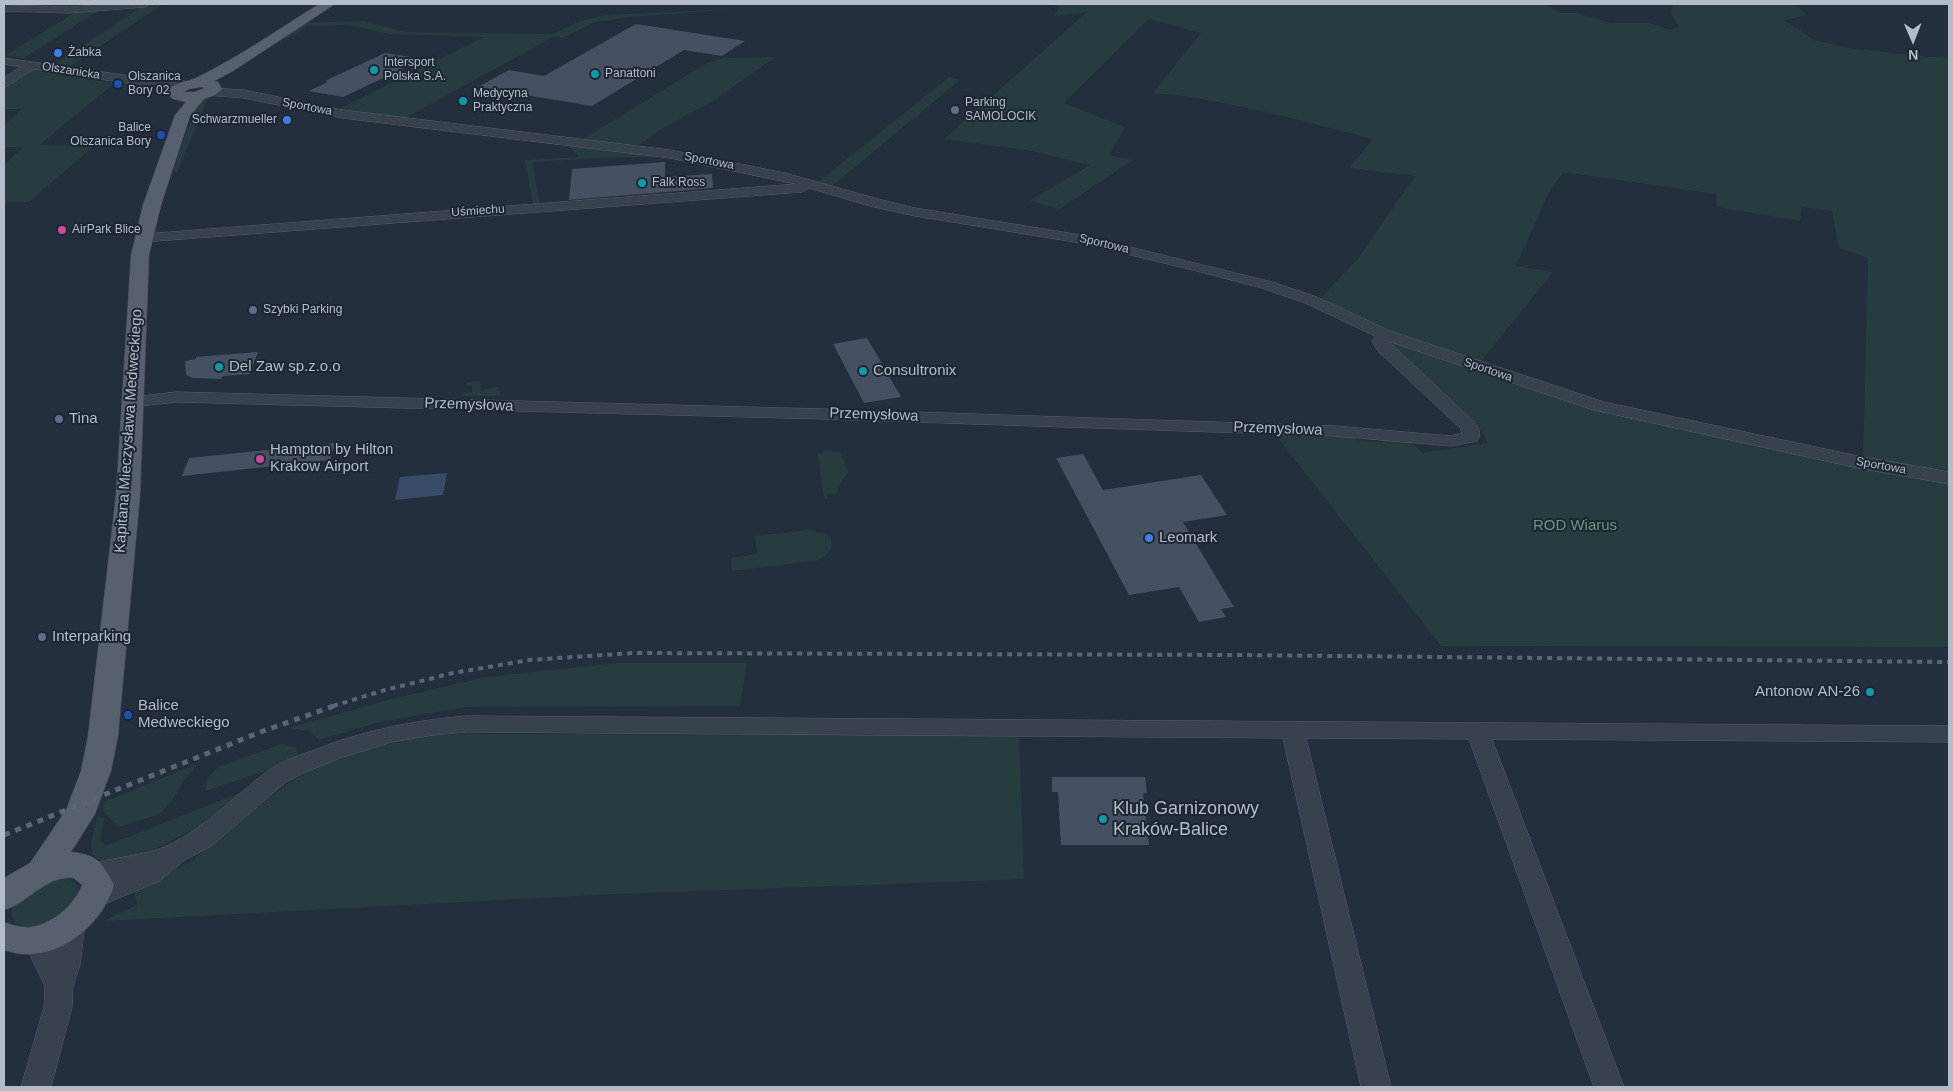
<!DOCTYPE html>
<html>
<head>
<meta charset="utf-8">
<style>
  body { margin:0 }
  #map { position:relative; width:1953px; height:1091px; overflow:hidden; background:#242f3e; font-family:Arial,sans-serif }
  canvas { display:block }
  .frame { position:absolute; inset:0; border:5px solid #b4bcc9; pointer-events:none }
  .north { position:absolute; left:1888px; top:15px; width:50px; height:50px; -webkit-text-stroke:4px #1d2633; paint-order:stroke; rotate:179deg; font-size:14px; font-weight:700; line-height:20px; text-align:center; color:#b4bcc9 }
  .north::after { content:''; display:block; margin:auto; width:18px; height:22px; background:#b4bcc9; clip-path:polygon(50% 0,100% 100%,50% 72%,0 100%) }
</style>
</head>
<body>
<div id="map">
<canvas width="1953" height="1091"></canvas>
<div class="frame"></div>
<div class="north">N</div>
</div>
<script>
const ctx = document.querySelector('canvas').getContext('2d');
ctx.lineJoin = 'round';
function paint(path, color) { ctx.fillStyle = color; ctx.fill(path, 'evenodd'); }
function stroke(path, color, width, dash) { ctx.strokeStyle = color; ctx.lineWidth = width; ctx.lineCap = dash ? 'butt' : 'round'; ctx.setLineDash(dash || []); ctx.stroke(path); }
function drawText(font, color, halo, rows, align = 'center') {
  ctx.font = font + ' Arial,sans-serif'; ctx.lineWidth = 4; ctx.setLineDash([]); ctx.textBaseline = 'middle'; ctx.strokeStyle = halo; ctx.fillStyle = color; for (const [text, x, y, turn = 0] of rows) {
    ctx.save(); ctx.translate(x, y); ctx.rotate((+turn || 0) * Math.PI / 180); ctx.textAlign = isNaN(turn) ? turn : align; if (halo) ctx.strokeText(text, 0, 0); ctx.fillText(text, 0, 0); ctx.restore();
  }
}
const green = new Path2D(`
  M 163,4 L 71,66 L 57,63 L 144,5 Z
  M 1050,4 L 1545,4 L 1560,13 L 1576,13 L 1611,23 L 1649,23 L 1670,30 L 1679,27 L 1671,13 L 1673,4 L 1796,4 L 1807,15 L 1784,20 L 1814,40 L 1854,49 L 1932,57 L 1949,56 L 1949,475 L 1863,460 L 1868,258 L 1839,248 L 1832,211 L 1802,207 L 1800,221 L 1717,207 L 1716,194 L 1563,172 L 1548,194 L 1516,266 L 1553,272 L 1479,364 L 1396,334 L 1319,300 L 1359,257 L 1415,176 L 1349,168 L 1373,139 C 1301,121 1227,99 1153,93 L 1201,33 L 1149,19 L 1064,103 L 1125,127 L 1109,155 L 1133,160 L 1060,209 L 1029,201 L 1090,165 L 1032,151 L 944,139 L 1087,12 L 1054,16 L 1060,7 Z
  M 101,9 L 24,58 L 6,55 L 77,11 Z
  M 738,9 L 630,17 L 595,22 L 562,38 L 553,37 L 403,119 L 339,109 L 484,37 L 390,34 L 348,25 L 307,26 L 287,39 L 283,38 L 304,23 L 364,21 L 407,32 L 553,34 L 580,21 L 606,15 Z
  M 775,57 L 713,101 L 663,128 L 638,146 L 580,141 L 707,63 L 724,58 Z
  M 31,69 C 59,74 88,78 115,84 C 130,87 150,83 164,92 L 165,97 L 160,92 L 110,87 L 39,145 L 94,146 L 29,202 L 4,202 L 4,165 L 23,147 L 4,147 L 4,125 L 22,109 L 4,109 L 4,87 L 23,72 Z
  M 949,77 L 960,80 L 831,187 L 817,183 Z
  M 221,95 L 208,98 L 177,173 L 173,170 L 195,108 C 202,98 208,95 221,95 Z
  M 568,145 L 681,157 L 621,157 L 532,162 L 540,205 L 533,205 C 532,190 527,176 525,160 L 579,157 Z
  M 1394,343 L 1558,396 L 1923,479 L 1949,481 L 1949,647 L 1441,646 L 1274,433 L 1355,436 L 1356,440 L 1381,443 L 1384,439 L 1410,441 L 1422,453 L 1488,443 L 1482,431 L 1391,351 L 1389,346 Z
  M 477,381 L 480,382 L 481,390 L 498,387 L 501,396 L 462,396 L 462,393 L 472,392 L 472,385 L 466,385 L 466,383 Z
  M 825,451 L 839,452 L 842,455 L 848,472 L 840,484 L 836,494 L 827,494 L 827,499 L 824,499 L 818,454 Z
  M 809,530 L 826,534 L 831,538 C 834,551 827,557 815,561 L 732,571 L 731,558 L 757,554 L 755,536 Z
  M 617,663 L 747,663 L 740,706 L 467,707 L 380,722 L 319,740 L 309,731 L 288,728 L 396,698 L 486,677 Z
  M 463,734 L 1019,735 L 1024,879 L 615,894 L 104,921 L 137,905 L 134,889 L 164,876 L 191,861 L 287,784 L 325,761 L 419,736 Z
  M 282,744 L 296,747 L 298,760 L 205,791 L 208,777 L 218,767 Z
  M 199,763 L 183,782 L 172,801 L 160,814 L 119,827 L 102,810 L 104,802 Z
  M 247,790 C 234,800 221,811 208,821 C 191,832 106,879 93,854 C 88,844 96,827 98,817 L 104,818 L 100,841 L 105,846 Z
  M 59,878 C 111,881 47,942 15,923 L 11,914 C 15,892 41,887 59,878 Z`);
const water = new Path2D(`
  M 447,473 L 443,495 L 395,500 L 400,477 Z`);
const building = new Path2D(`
  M 636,24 L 745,41 L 722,56 L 684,50 L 592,106 L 478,87 L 509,70 L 544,76 Z
  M 385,53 L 423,59 L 343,97 L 309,91 L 328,82 L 325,81 Z
  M 665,162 L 665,177 L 712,174 L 713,188 L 569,200 L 572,169 Z
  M 867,338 L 877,355 L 901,397 L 864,403 L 833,344 Z
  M 258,352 L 250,374 L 223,376 L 221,379 L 193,378 L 186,375 L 185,361 L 196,359 L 196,357 Z
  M 335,443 L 330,460 L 182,476 L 189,458 Z
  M 1083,454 L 1103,490 L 1201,475 L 1227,515 L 1183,522 L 1234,607 L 1221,609 L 1226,617 L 1199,622 L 1179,587 L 1129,595 L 1056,458 Z
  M 1052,777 L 1145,777 L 1147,793 L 1143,793 L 1149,845 L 1061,845 L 1058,792 L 1052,792 Z`);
const minor = new Path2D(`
  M 108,4 L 150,4 L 145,7 L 69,13 L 4,11 L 4,5 L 69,7 Z
  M 4,58 L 138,77 L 185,81 L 191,85 L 185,89 L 138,85 L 34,69 L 4,88 L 4,78 L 20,67 L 4,64 Z
  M 209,88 L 244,90 L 342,110 L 670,150 L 785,173 L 878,199 L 915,208 L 1081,235 L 1272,282 L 1317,297 L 1390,331 L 1604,402 L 1858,456 L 1949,472 L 1949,484 L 1858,468 L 1594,410 L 1388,341 L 1472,420 C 1478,427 1483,433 1477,441 L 1451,446 L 1335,436 L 823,419 L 176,402 L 132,407 L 126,406 L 123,402 L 126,398 L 176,392 L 823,409 L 1335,426 L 1451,436 L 1462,433 L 1460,428 L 1377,350 L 1372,341 L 1375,336 L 1305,303 L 1262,288 L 1193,270 L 1081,243 L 915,216 L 870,206 L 809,188 L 802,192 L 144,242 L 139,241 L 137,238 L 139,235 L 144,234 L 796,184 L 670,158 L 342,118 L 244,98 L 205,95 L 203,92 Z
  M 467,716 L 1949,726 L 1949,742 L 1492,739 L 1624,1087 L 1594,1087 L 1469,739 L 1306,738 L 1391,1087 L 1361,1087 L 1283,738 L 467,732 L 433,735 L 392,742 L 343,757 L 305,772 L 285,783 L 211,846 L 185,860 L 159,881 L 95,908 L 86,904 L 82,897 L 86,890 L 109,880 L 92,883 L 83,880 L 79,873 L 83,866 C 111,857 144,857 171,844 C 208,826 235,795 268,771 C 281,762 297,756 312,751 C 362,731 414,720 467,716 Z
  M 72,912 L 81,915 L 85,923 L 80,965 L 73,986 L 72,1007 L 51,1087 L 21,1087 L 44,1007 L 45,986 L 22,939 L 26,931 L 35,928 L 44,931 L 55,950 L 59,923 L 63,915 Z`);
const major = new Path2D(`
  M 319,4 L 335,4 L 233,71 L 214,81 L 218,82 L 222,89 L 215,95 L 204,99 L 190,116 L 161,205 L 149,255 L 140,495 L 118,736 L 111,771 L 95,814 L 71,852 C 98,855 102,862 114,885 C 101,929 51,967 4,950 L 4,922 C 13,925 21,928 31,927 C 52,924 75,905 82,885 L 74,878 C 45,875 29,903 4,910 L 4,878 L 30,863 L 66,810 L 81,771 L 88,736 L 116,495 L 131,255 L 143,205 L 175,115 L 186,102 L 173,99 L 166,93 C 175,81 185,83 196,78 C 239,57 279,29 319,4 ZM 202,87 L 205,88 L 194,92 L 183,92 L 189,89 Z`);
const railFar1 = new Path2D(`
  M 333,706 L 385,690 L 453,673 L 529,660 L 633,653 L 1238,655 L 1949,662`);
const rail = new Path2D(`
  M 4,835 L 263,731 L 337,705`);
const markers = [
  [58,53,5,"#3f7fe0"],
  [374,70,5,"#0f9aa8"],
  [595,74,5,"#0f9aa8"],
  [118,84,5,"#1a4fb4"],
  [463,101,5,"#0f9aa8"],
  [955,110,5,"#5c6f8a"],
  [287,120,5,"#3f7fe0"],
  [161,135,5,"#1a4fb4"],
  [642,183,5,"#0f9aa8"],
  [62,230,5,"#d1479c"],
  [253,310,5,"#5c6f8a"],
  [219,367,5,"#0f9aa8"],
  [863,371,5,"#0f9aa8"],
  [59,419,5,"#5c6f8a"],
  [260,459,5,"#d1479c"],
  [1149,538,5,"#3f7fe0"],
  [42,637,5,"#5c6f8a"],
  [1870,692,5,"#0f9aa8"],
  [128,715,5,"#1a4fb4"],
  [1103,819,5,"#0f9aa8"]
];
const farPoinames = [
  ["Żabka",68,53],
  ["Intersport",384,63],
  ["Polska S.A.",384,77],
  ["Panattoni",605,74],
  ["Olszanica",128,77],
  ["Bory 02",128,91],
  ["Medycyna",473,94],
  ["Praktyczna",473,108],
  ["Parking",965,103],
  ["SAMOLOCIK",965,117],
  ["Schwarzmueller",277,120,"right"],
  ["Balice",151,128,"right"],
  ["Olszanica Bory",151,142,"right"],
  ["Falk Ross",652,183],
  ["AirPark Blice",72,230],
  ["Szybki Parking",263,310]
];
const farStreetnames = [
  ["Olszanicka",71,71,9],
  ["Sportowa",307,107,11],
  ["Sportowa",709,161,11],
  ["Uśmiechu",478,211,-4],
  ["Sportowa",1104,244,13],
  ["Sportowa",1488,370,19],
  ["Sportowa",1881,466,10]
];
const poiNames = [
  ["Del Zaw sp.z.o.o",229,367],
  ["Consultronix",873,371],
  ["Tina",69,419],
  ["Hampton by Hilton",270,450],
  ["Krakow Airport",270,467],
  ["Leomark",1159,538],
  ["Interparking",52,637],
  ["Antonow AN-26",1860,692,"right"],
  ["Balice",138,706],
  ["Medweckiego",138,723]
];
const streetNames = [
  ["Przemysłowa",469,405,2],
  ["Przemysłowa",874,415,2],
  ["Przemysłowa",1278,429,2],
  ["Kapitana Mieczysława Medweckiego",129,431,-86]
];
const parkNames = [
  ["ROD Wiarus",1575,526]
];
const nearPoinames = [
  ["Klub Garnizonowy",1113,809],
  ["Kraków-Balice",1113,830]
];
paint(green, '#263c3f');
paint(water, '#394c67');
paint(building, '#455162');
stroke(minor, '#565f6c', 1);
stroke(major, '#414a57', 1);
paint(minor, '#38414e');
paint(major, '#56606e');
stroke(railFar1, '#5a6575', 4, [5, 5]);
stroke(rail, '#5a6575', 5, [6, 6]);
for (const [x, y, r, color] of markers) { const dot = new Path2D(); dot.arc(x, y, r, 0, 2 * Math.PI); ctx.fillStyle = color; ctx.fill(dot); stroke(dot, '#1d2633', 2); }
drawText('12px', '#b4bcc9', '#1d2633', farPoinames, 'left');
drawText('12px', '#b4bcc9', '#1d2633', farStreetnames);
drawText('15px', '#b4bcc9', '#1d2633', poiNames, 'left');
drawText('15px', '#b4bcc9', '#1d2633', streetNames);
drawText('15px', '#6b9a76', '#1d2633', parkNames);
drawText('18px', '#b4bcc9', '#1d2633', nearPoinames, 'left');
</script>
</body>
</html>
